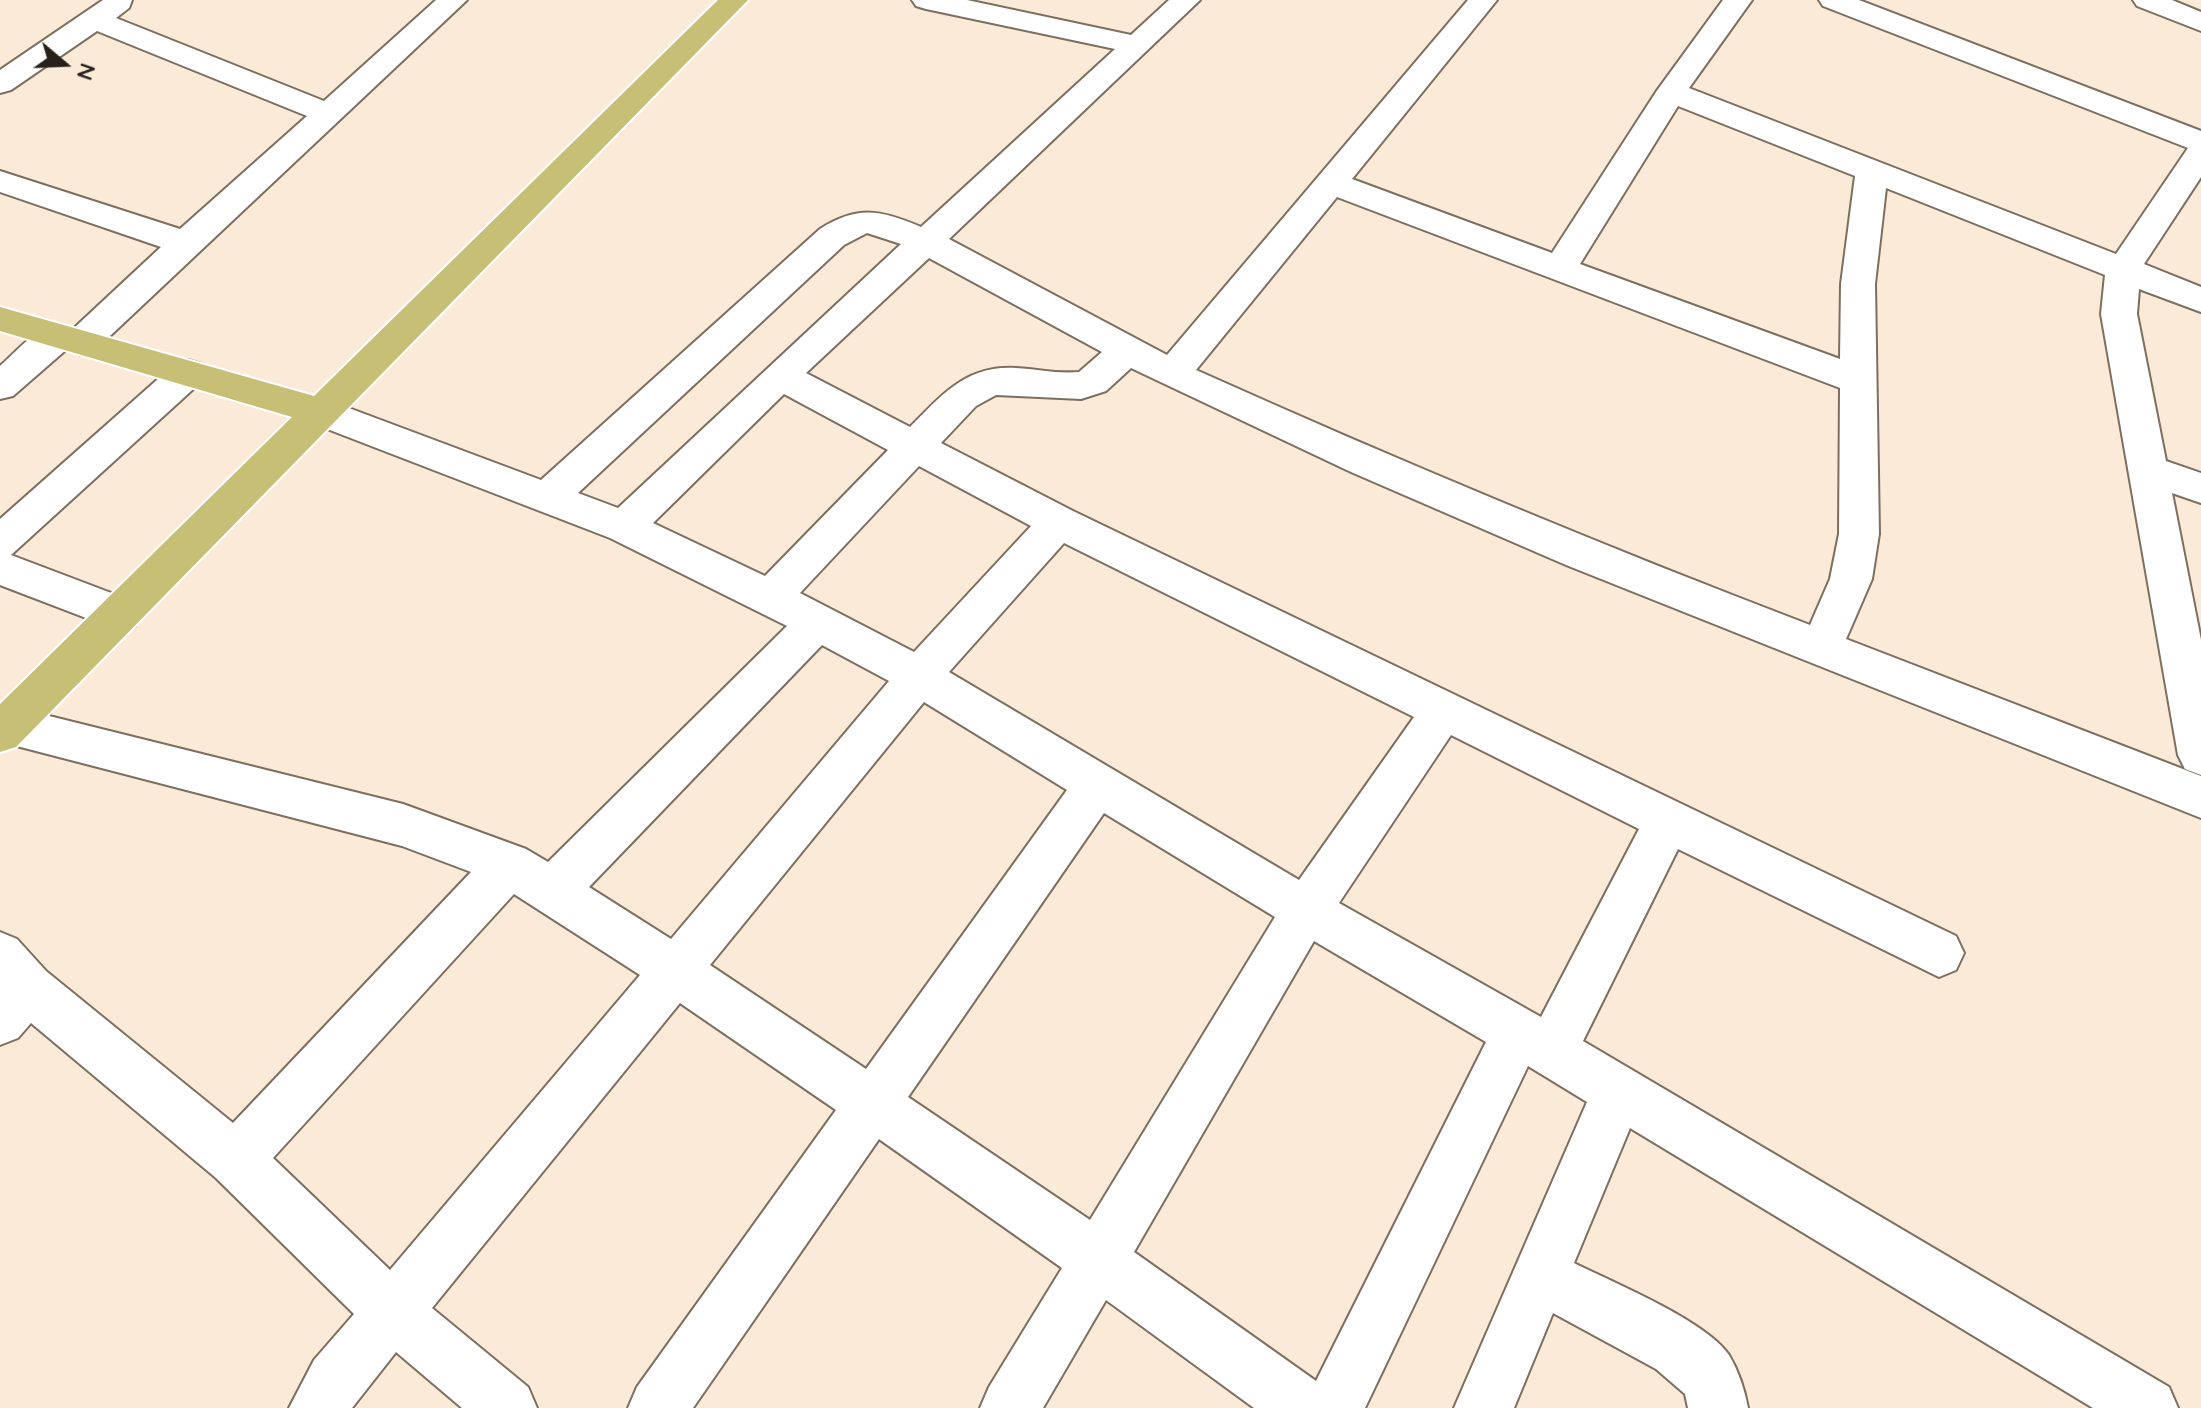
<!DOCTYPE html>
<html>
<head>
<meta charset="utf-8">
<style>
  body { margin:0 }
  #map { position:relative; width:2201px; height:1408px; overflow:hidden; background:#fbead8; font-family:Quicksand,sans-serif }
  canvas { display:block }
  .north { position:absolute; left:24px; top:24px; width:80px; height:80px; -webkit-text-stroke:6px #fbead8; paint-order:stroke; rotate:109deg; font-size:22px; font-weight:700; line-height:32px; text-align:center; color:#27211a }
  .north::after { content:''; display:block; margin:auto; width:28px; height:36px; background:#27211a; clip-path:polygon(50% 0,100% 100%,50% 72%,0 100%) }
</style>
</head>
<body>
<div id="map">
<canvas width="2201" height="1408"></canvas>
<div class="north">N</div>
</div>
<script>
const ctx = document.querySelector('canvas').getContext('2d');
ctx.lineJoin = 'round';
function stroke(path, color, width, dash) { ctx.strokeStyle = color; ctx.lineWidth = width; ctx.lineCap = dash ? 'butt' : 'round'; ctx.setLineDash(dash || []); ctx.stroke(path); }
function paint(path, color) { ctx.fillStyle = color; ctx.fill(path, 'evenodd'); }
const minor = new Path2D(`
  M 103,0 L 132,0 L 129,8 L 116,18 L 324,101 L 436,0 L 467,0 L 94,351 L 81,355 L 67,349 L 13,396 L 0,399 L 0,366 C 20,349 46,314 73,329 L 161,247 L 0,192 L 0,171 L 180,229 L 307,116 L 97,31 L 11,90 L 0,93 L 0,70 Z
  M 912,0 L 967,0 L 1131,35 L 1169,0 L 1200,0 L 949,239 L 1167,355 L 1468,0 L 1497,0 L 1352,179 L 1552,253 L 1656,92 L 1723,0 L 1752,0 L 1689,88 L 2116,254 L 2188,148 L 1823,6 L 1819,0 L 1859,0 L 2201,131 L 2201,177 L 2144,264 L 2201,287 L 2201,312 L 2139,289 L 2137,314 L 2166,461 L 2201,473 L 2201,503 L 2172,493 L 2201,640 L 2201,775 L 2185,769 L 2178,755 L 2101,314 L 2105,275 L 1886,188 L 1875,284 L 1879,534 L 1872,579 L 1846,639 L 2201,776 L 2201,818 L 1566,565 L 1351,472 L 1131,368 L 1106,391 L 1081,399 L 996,395 L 976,406 L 941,443 L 1073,511 L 1956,936 L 1964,953 L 1956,970 L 1939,977 L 1678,849 L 1583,1041 L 2169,1387 L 2178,1408 L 2093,1408 L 1630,1128 L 1574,1263 C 1614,1283 1705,1320 1729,1355 C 1738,1370 1745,1391 1748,1408 L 1688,1408 L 1685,1394 L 1656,1369 L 1553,1313 L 1514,1408 L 1454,1408 L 1587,1102 L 1528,1066 L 1365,1408 L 1254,1408 L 1106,1300 L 1043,1408 L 980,1408 L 989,1387 L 1062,1268 L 879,1139 L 693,1408 L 628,1408 L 637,1387 L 836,1110 L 680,1003 L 432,1308 L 528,1387 L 537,1408 L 462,1408 L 396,1352 L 352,1408 L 289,1408 L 314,1360 L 354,1314 L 216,1178 L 31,1023 L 18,1038 L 0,1045 L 0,932 L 17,939 L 46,971 L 233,1123 L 471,872 L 402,846 L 9,744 L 0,741 L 0,709 L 9,706 L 403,804 L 526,849 L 548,862 L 787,626 L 610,538 L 309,422 L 303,412 L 309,402 L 322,398 L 541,480 L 820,229 C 858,205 881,210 921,227 L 1115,49 L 926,9 L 916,6 ZM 1678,106 L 1855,176 L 1841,284 L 1840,359 L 1580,264 ZM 1337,197 L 1840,388 L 1839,534 L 1830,579 L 1810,625 C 1603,546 1399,461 1196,370 ZM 867,233 L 901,244 L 618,508 L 578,493 L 844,245 ZM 929,258 L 1102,352 L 1079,372 C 1057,374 1037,369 1016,368 C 966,365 942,395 910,427 L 806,373 ZM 784,394 L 888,450 L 765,576 L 653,523 ZM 919,466 L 1031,526 L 914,652 L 800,593 ZM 1064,543 L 1414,717 L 1299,880 L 949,672 ZM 822,645 L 889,681 L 671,939 L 589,887 ZM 924,702 L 1067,790 L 866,1069 L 710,965 ZM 1451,735 L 1639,829 L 1541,1017 L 1339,903 ZM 1104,813 L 1275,917 L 1090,1220 L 908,1097 ZM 514,894 L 640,975 L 390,1270 L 273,1158 ZM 1314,941 L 1486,1042 L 1316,1381 L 1134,1252 Z
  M 2133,0 L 2172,0 L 2201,12 L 2201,31 L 2137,6 Z
  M 188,360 L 201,364 L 206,373 L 201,382 L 11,555 L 135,602 L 141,614 L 135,626 L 120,631 L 0,585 L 0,519 L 175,364 Z`);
const major = new Path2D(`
  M 718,0 L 748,0 L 16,747 L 0,752 L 0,704 L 292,417 L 0,331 L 0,307 L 314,396 Z`);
stroke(minor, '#7d6f5f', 4);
stroke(major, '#fff', 4);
paint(minor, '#fff');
paint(major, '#c6bf75');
</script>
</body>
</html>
